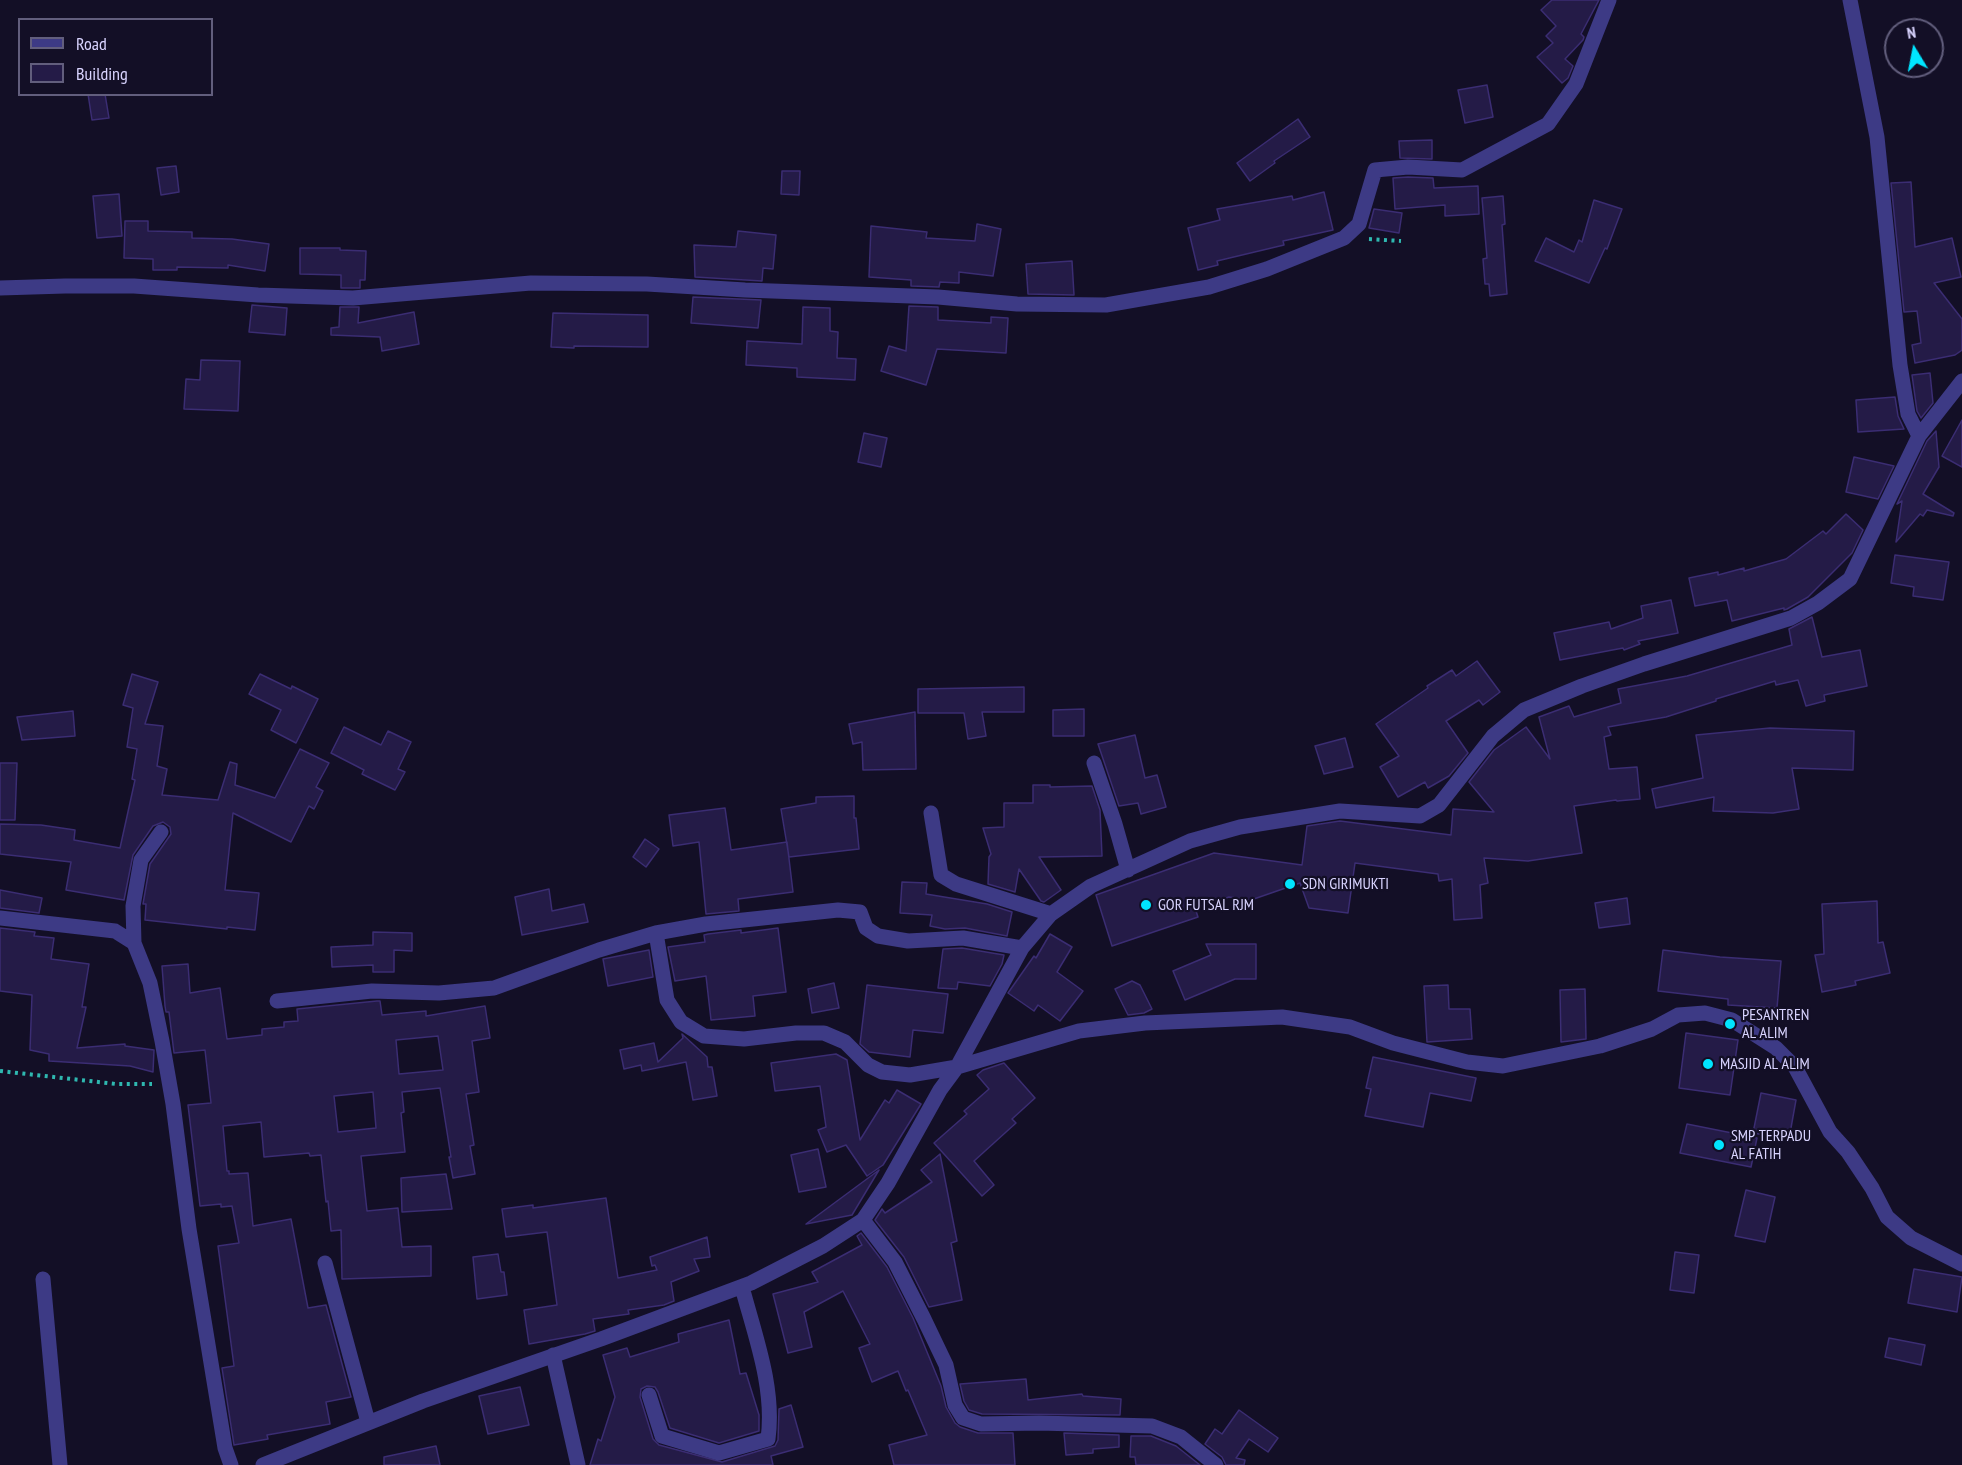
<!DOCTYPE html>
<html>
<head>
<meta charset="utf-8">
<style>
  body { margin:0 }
  #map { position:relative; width:1962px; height:1465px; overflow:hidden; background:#130f26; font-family:"PT Sans Narrow",sans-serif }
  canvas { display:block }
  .legend { position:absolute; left:18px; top:18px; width:195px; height:78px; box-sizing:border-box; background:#130f26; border:2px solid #625e7d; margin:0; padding:8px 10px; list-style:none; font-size:18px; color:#d9d4ff }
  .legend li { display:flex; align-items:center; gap:12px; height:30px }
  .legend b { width:30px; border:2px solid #625e7d }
  .north { position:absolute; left:1884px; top:18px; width:60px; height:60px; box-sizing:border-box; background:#130f26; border:2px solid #625e7d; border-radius:50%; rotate:350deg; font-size:16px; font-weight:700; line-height:24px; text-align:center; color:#d9d4ff }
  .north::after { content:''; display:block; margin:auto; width:21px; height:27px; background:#00e5ff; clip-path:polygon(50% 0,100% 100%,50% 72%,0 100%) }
</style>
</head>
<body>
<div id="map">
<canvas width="1962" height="1465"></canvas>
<ul class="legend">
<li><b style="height:8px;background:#3d3a85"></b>Road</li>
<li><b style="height:16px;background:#241b47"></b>Building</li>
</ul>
<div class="north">N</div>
</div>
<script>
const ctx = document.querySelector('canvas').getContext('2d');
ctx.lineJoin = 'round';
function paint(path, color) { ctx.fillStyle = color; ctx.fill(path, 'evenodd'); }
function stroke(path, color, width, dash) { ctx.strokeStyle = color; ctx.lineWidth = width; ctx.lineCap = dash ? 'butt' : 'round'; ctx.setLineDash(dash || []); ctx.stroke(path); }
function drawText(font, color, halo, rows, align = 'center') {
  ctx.font = font + ' "PT Sans Narrow",sans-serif'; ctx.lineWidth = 4.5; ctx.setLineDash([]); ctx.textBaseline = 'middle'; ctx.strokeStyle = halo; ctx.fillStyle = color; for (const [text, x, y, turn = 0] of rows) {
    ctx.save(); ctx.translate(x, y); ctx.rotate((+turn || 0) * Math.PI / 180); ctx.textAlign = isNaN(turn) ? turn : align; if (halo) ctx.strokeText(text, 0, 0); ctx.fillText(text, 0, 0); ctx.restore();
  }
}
const building = new Path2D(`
  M 1552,0 L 1599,0 L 1581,34 L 1584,37 L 1583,40 L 1565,59 L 1573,66 L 1568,78 L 1562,83 L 1537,57 L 1553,43 L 1546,36 L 1556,26 L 1541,10 Z
  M 1487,85 L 1493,117 L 1465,123 L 1458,90 Z
  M 88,94 L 105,94 L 109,118 L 92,120 Z
  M 1298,119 L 1310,137 L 1274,161 L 1275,163 L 1250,181 L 1237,163 Z
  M 1432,140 L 1432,159 L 1400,158 L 1399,141 Z
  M 176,166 L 179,192 L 161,195 L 157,168 Z
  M 782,171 L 800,171 L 799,195 L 781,194 Z
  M 1408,177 L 1433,178 L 1434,188 L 1478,186 L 1479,214 L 1445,216 L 1445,205 L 1395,209 L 1393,178 Z
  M 1911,182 L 1915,247 L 1952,238 L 1961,277 L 1934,283 L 1962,319 L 1962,350 L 1955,355 L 1915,363 L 1912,345 L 1921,343 L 1917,311 L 1904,312 L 1891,183 Z
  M 1324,192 L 1333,230 L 1283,241 L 1284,245 L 1217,261 L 1218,265 L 1198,270 L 1188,228 L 1220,220 L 1217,209 L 1292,196 L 1293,200 Z
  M 119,194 L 122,236 L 97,238 L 93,196 Z
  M 1503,196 L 1505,224 L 1502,225 L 1507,294 L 1490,296 L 1489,284 L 1485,284 L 1483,259 L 1487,258 L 1482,198 Z
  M 1594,200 L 1622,209 L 1607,249 L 1605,248 L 1589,283 L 1535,261 L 1546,238 L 1574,252 L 1579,240 L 1582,242 Z
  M 1374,209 L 1402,213 L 1399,233 L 1369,228 Z
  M 125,221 L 148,221 L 148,231 L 192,232 L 192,238 L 232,239 L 269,244 L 265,271 L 228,265 L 228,268 L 177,267 L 177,270 L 153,270 L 153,259 L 124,258 Z
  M 977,224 L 1001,229 L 993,276 L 959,272 L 959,283 L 940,282 L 939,287 L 911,286 L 911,280 L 869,277 L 871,226 L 927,232 L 926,238 L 975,241 Z
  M 738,231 L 776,235 L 773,269 L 763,268 L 762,281 L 695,277 L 694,245 L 736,247 Z
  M 300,248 L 340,248 L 340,250 L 366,251 L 365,280 L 360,280 L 360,288 L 341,288 L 341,275 L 300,274 Z
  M 1072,261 L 1074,295 L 1028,294 L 1026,264 Z
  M 693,297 L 761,300 L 758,328 L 691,323 Z
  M 252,305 L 287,308 L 285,335 L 249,332 Z
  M 909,306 L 938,307 L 938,320 L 991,323 L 991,317 L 1008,318 L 1006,353 L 937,349 L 926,385 L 881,371 L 889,346 L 906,351 Z
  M 340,307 L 359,307 L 358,323 L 414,312 L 419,344 L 382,351 L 380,337 L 331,335 L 331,328 L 339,327 Z
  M 803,307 L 830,308 L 830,331 L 838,332 L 837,358 L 856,359 L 855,380 L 797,377 L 797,368 L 746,365 L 747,341 L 802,344 Z
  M 553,313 L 648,315 L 648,347 L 574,346 L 574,348 L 551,347 Z
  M 201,360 L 240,361 L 238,411 L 184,409 L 186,379 L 200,380 Z
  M 1930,373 L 1933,403 L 1921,418 L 1917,411 L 1912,375 Z
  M 1895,397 L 1898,416 L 1904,429 L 1858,432 L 1856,400 Z
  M 1962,420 L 1962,467 L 1942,456 Z
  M 1936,431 L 1939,467 L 1923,494 L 1954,513 L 1953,516 L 1927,510 L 1923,516 L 1920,514 L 1896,542 L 1902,501 L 1897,504 L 1927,441 Z
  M 864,433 L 887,438 L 881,467 L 858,462 Z
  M 1854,457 L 1894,466 L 1878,499 L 1846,492 Z
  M 1846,514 L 1863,530 L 1852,553 L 1808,597 L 1787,609 L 1784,610 L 1784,608 L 1732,621 L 1727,600 L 1695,606 L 1689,578 L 1718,572 L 1718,575 L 1744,568 L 1744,571 L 1786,559 L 1823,531 L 1826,534 Z
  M 1895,555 L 1949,562 L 1943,600 L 1913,596 L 1914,587 L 1891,583 Z
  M 1671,600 L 1678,633 L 1638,641 L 1640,644 L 1624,650 L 1623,648 L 1560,660 L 1554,633 L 1609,622 L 1611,629 L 1643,618 L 1641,606 Z
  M 1812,617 L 1822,657 L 1860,650 L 1867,686 L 1824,695 L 1825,701 L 1806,706 L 1798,680 L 1776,685 L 1775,681 L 1716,699 L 1716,701 L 1666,717 L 1608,727 L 1611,735 L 1604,737 L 1609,769 L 1637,767 L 1640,799 L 1617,801 L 1616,800 L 1574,806 L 1582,853 L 1528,861 L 1484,858 L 1488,883 L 1480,885 L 1482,918 L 1454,920 L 1452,879 L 1439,881 L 1438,874 L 1355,863 L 1348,913 L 1309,908 L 1300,883 L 1251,900 L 1229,897 L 1195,908 L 1198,917 L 1112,946 L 1096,895 L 1214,853 L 1302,865 L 1307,826 L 1340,821 L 1451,835 L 1453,809 L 1494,812 L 1469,782 L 1494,750 L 1526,727 L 1550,759 L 1539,717 L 1569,706 L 1574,717 L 1621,703 L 1618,689 L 1687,676 L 1792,645 L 1789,629 Z
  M 1477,661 L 1500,692 L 1483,705 L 1479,700 L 1446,721 L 1468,753 L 1449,776 L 1428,788 L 1425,782 L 1398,797 L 1380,767 L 1399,756 L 1376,724 L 1428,688 L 1427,686 L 1452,670 L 1456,676 Z
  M 132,674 L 158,682 L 145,724 L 163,726 L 157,766 L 167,769 L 162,795 L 218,800 L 230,762 L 237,764 L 235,785 L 275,798 L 300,749 L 329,763 L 316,787 L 323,791 L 314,809 L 309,806 L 291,842 L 233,813 L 225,890 L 259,893 L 255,930 L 227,927 L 227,929 L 145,920 L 146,904 L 143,904 L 150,864 L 171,834 L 170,827 L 163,822 L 153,826 L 133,855 L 124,900 L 66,890 L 71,862 L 0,854 L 0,824 L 41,825 L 75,830 L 74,840 L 120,848 L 135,780 L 132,779 L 137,749 L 127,747 L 133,708 L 123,705 Z
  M 260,674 L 291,689 L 292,686 L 318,699 L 296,743 L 271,730 L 281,710 L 249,694 Z
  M 1024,687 L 1024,712 L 982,712 L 986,736 L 968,739 L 964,713 L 918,713 L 918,689 Z
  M 1084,709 L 1084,736 L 1053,736 L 1053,710 Z
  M 73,711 L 75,736 L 22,740 L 17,717 Z
  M 915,712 L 916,769 L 863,770 L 862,742 L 853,744 L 849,724 Z
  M 344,727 L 381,745 L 388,731 L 411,742 L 398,769 L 405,772 L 395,790 L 362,774 L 364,770 L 331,753 Z
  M 1770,728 L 1854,731 L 1853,770 L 1792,768 L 1799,809 L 1773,813 L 1713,811 L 1714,797 L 1656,808 L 1652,789 L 1703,778 L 1696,735 Z
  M 1135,735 L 1145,778 L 1157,775 L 1166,807 L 1141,814 L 1138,803 L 1119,806 L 1098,744 Z
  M 1345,738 L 1353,767 L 1324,774 L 1315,746 Z
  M 0,763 L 17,763 L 15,820 L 0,820 Z
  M 1033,785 L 1050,785 L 1050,787 L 1092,786 L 1100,810 L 1102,856 L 1039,857 L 1061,890 L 1044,902 L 1041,901 L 1019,869 L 1015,892 L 988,884 L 989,857 L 991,854 L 983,828 L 1004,827 L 1004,803 L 1033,803 Z
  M 854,796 L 854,818 L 856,818 L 859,849 L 789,857 L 781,809 L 816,803 L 816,797 Z
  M 725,808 L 731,850 L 787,842 L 793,892 L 738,899 L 739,911 L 706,914 L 699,842 L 673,846 L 669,815 Z
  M 645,839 L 659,849 L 646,867 L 633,857 Z
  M 902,882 L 927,883 L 926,894 L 987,904 L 1012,912 L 1007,936 L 965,928 L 945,929 L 930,926 L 932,915 L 900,913 Z
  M 549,889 L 552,911 L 584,904 L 588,922 L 522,935 L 515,897 Z
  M 0,890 L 42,898 L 39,913 L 0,908 Z
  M 1627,898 L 1630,924 L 1599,928 L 1595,903 Z
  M 1877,901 L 1878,943 L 1883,942 L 1890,973 L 1855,981 L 1856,985 L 1822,992 L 1815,955 L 1824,954 L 1822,904 Z
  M 0,928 L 35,932 L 34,936 L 54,938 L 51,959 L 89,964 L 82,1007 L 86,1007 L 77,1048 L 125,1044 L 125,1046 L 154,1050 L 153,1072 L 130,1066 L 49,1061 L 49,1054 L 30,1050 L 32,995 L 0,991 Z
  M 778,928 L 786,992 L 753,996 L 755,1016 L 711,1020 L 706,976 L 675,981 L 668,947 L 705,942 L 704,935 L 708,934 L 741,930 L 741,933 Z
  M 373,932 L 412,933 L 412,951 L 394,950 L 394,972 L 373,972 L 373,965 L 332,967 L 331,947 L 373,945 Z
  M 1050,934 L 1072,947 L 1057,972 L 1083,991 L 1060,1021 L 1038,1005 L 1034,1011 L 1008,993 L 1034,956 L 1036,958 Z
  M 1206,944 L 1256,944 L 1256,979 L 1235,979 L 1185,1000 L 1173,971 L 1211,955 Z
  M 962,948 L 1004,955 L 1002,964 L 990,986 L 958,982 L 957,989 L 938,988 L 943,949 Z
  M 649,950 L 653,977 L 608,986 L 603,959 Z
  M 1663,950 L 1720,957 L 1781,961 L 1777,1008 L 1728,1005 L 1728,999 L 1658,991 Z
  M 188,964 L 190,993 L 220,988 L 227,1039 L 262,1035 L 262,1029 L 284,1027 L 284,1022 L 298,1021 L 297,1009 L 377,1001 L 380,1001 L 382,1015 L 426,1011 L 426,1016 L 485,1006 L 490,1038 L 472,1041 L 479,1092 L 466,1094 L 474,1145 L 470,1146 L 475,1174 L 453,1178 L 449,1157 L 451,1157 L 440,1088 L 402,1092 L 404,1112 L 401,1113 L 405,1152 L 361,1156 L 367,1211 L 398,1208 L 402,1247 L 431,1246 L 431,1276 L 342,1279 L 341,1230 L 331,1231 L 328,1201 L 326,1202 L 321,1155 L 310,1156 L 309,1153 L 264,1157 L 261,1122 L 223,1126 L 227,1171 L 229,1171 L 229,1174 L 248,1173 L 253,1226 L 291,1219 L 308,1308 L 326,1305 L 351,1397 L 326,1402 L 330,1424 L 267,1435 L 268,1439 L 234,1445 L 222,1368 L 234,1366 L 218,1246 L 239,1243 L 232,1206 L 221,1207 L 221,1204 L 200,1206 L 188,1105 L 211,1103 L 205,1050 L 174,1053 L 169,1012 L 166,1012 L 165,1006 L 162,966 ZM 438,1036 L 443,1070 L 399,1074 L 396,1040 ZM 373,1092 L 376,1128 L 338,1132 L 334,1096 Z
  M 1132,981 L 1140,985 L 1152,1009 L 1144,1013 L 1128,1015 L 1115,989 Z
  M 834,983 L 839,1008 L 812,1013 L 808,989 Z
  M 867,985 L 948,994 L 943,1033 L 913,1030 L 910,1057 L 869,1052 L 860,1044 Z
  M 1448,985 L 1449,1009 L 1470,1009 L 1472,1039 L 1427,1042 L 1424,986 Z
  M 1585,989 L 1586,1039 L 1561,1042 L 1560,990 Z
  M 1686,1033 L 1738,1040 L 1730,1095 L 1679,1088 Z
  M 682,1034 L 707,1057 L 708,1067 L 712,1067 L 717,1096 L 693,1100 L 686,1062 L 642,1071 L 641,1065 L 624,1069 L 620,1050 L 654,1043 L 658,1062 L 683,1038 Z
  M 836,1054 L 847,1060 L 860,1140 L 885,1100 L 889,1103 L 897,1090 L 921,1104 L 883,1165 L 867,1176 L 846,1145 L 827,1152 L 818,1130 L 826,1127 L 820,1086 L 775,1091 L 771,1063 Z
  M 1373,1057 L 1476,1078 L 1471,1101 L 1430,1093 L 1423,1127 L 1365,1116 L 1371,1089 L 1366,1088 Z
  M 1004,1063 L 1035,1098 L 1012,1119 L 1016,1123 L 974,1161 L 994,1185 L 982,1196 L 934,1143 L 967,1114 L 964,1111 L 989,1089 L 977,1075 L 983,1070 Z
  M 1761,1093 L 1796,1100 L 1789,1139 L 1753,1133 Z
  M 1687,1124 L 1757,1138 L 1751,1167 L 1680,1153 Z
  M 818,1149 L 826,1187 L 799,1192 L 791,1155 Z
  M 940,1154 L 957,1241 L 951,1243 L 962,1300 L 929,1307 L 904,1257 L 875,1220 L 882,1209 L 885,1213 L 932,1182 L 921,1170 Z
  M 879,1170 L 852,1215 L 806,1224 Z
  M 446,1174 L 452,1209 L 402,1212 L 401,1178 Z
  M 1746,1190 L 1775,1197 L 1765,1242 L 1735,1236 Z
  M 606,1198 L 618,1278 L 657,1270 L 655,1265 L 652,1266 L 650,1257 L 707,1237 L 710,1257 L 694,1259 L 699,1271 L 671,1282 L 674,1301 L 664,1305 L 628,1310 L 629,1314 L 593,1319 L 595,1331 L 585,1334 L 529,1344 L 524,1310 L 557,1305 L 547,1232 L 506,1237 L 502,1209 L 533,1205 L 533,1208 Z
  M 861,1233 L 887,1267 L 913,1318 L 941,1386 L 946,1407 L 955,1423 L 960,1427 L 978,1433 L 1013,1433 L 1015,1465 L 894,1465 L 889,1445 L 927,1435 L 908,1390 L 906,1391 L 898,1371 L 872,1382 L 859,1348 L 870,1344 L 843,1291 L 804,1312 L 812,1347 L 788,1353 L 773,1294 L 818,1282 L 812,1272 L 862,1245 L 857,1236 Z
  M 1675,1252 L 1699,1255 L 1694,1293 L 1670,1290 Z
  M 498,1254 L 501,1272 L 504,1272 L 507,1295 L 477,1299 L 473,1257 Z
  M 1914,1269 L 1962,1277 L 1957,1312 L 1908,1303 Z
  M 729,1320 L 740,1374 L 746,1373 L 759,1415 L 759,1431 L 719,1443 L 670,1428 L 658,1392 L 655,1387 L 647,1386 L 641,1389 L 640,1397 L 653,1439 L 659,1445 L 722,1462 L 775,1446 L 778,1440 L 779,1409 L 791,1405 L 803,1447 L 771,1456 L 773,1465 L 590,1465 L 598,1439 L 601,1441 L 615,1397 L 603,1355 L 627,1348 L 630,1357 L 679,1342 L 678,1334 Z
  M 1889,1338 L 1925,1345 L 1921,1365 L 1885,1357 Z
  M 1026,1379 L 1028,1400 L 1082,1394 L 1083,1396 L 1121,1399 L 1120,1415 L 982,1414 L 969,1410 L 964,1401 L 960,1384 Z
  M 520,1387 L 529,1425 L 488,1434 L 479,1396 Z
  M 1239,1410 L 1278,1438 L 1268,1452 L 1249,1439 L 1236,1458 L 1245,1460 L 1244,1465 L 1226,1465 L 1222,1457 L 1205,1444 L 1215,1429 L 1222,1434 Z
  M 1064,1433 L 1119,1435 L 1119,1447 L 1093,1449 L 1093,1453 L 1066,1455 Z
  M 1131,1436 L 1151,1436 L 1176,1446 L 1200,1465 L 1136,1465 L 1135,1457 L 1130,1457 Z
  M 436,1446 L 440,1465 L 384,1465 L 384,1457 Z`);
const path = new Path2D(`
  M 1369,239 L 1401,241
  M 0,1071 L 116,1084 L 152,1084`);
const minor = new Path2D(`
  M 1850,0 L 1877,137 L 1900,365 L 1908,414 L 1919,436
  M 0,288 L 65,286 L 134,286 L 258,295 L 353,298 L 531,283 L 647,284 L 745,290 L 938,297 L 1017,304 L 1106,305 L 1209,287 L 1267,269 L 1344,238 L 1359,224 L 1375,170 L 1408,167 L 1462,170 L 1548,124 L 1576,84 L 1609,0
  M 1094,763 L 1115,824 L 1128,870
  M 931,813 L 941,875 L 956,884 L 1051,914
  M 0,918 L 115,931 L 134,943 L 150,983 L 162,1041 L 173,1104 L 189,1229 L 225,1448 L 231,1465
  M 656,933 L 667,1000 L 681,1022 L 704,1036 L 744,1039 L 796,1033 L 824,1033 L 845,1042 L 868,1065 L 882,1072 L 910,1075 L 957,1067 L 1079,1031 L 1145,1023 L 1282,1017 L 1350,1027 L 1393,1043 L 1467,1062 L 1503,1066 L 1600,1046 L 1652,1029 L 1678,1015 L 1705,1013 L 1732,1020 L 1776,1048 L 1795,1067 L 1830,1132 L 1848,1152 L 1872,1188 L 1887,1217 L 1911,1238 L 1962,1264
  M 134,943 L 133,906 L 141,860 L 161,832
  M 277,1001 L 372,991 L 439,993 L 494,988 L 599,950 L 656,933 L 706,924 L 838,910 L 860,912 L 866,928 L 878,936 L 908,941 L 963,938 L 1022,948
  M 863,1220 L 895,1262 L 924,1319 L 946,1365 L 955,1405 L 963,1418 L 981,1424 L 1039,1423 L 1152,1426 L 1181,1437 L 1216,1465
  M 325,1263 L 368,1422
  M 43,1279 L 60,1465
  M 553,1355 L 578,1465
  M 649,1395 L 662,1436 L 719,1453 L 768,1439 C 775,1388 755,1336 742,1287
  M 263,1465 L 423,1401 L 601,1339 L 751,1283 L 823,1246 L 863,1220 L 888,1183 L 940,1090 L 957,1067 L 1022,948 L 1051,914 L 1091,886 L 1190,841 L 1240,827 L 1340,811 L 1420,816 L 1439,805 L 1493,736 L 1524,710 L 1582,686 L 1644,664 L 1791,618 L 1818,603 L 1850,579 L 1919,436 L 1962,381`);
const markers = [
  [1290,884,6,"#00e5ff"],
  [1146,905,6,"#00e5ff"],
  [1730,1024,6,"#00e5ff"],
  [1708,1064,6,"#00e5ff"],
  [1719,1145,6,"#00e5ff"]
];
const poiNames = [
  ["SDN GIRIMUKTI",1302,884],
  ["GOR FUTSAL RJM",1158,905],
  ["PESANTREN",1742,1015],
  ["AL ALIM",1742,1033],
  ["MASJID AL ALIM",1720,1064],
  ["SMP TERPADU",1731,1136],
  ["AL FATIH",1731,1154]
];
paint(building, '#241b47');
stroke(building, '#3b2d73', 1.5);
stroke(path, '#2fb8b0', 4, [3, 4.5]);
stroke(minor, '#3d3a85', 15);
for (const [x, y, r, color] of markers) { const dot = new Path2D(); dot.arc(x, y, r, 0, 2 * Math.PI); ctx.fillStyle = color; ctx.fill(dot); stroke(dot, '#130f26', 2); }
drawText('16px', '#d9d4ff', '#130f26', poiNames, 'left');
</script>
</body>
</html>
